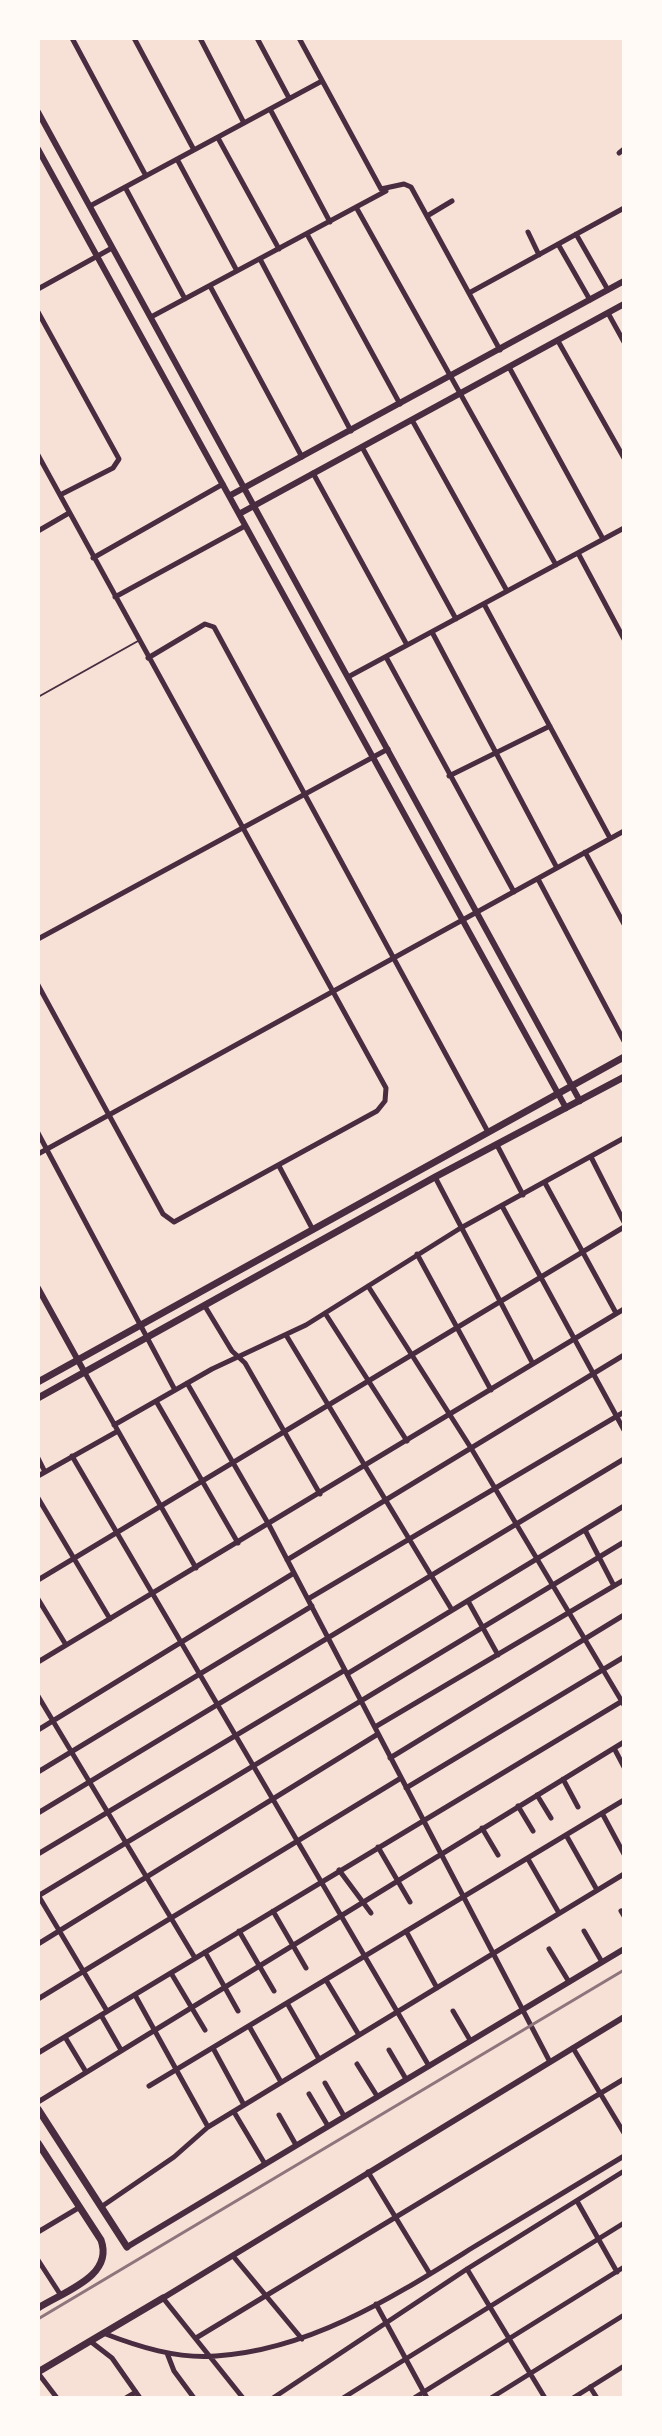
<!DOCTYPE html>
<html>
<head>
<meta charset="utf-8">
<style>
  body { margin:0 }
  #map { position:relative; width:662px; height:2436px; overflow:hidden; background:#f7e1d7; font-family:"Sofia Sans Condensed",sans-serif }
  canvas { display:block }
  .frame { position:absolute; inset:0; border:40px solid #fffaf5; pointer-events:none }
</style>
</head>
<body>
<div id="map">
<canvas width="662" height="2436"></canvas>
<div class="frame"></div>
</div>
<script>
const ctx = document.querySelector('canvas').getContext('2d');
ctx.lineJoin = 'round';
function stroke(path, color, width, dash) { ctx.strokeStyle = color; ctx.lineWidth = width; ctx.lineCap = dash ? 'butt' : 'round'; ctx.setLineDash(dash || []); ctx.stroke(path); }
const service = new Path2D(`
  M 38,697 L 138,641`);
const minor = new Path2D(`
  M 72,38 L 146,176
  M 134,38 L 194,150
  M 200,38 L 244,123
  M 257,38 L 289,98
  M 299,38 L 381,189 L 404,184 L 411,187 L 500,350
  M 270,109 L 330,222
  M 218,138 L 279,249
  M 619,153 L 624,149
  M 177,159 L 237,271
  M 125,187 L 185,299
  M 90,206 L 322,81
  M 356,207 L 556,565
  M 427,216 L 452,201
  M 528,232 L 539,255
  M 307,234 L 400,404
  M 576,234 L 608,290
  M 558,244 L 590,300
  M 260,259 L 351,431
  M 210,286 L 302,457
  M 38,289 L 112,248
  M 469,293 L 624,208
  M 38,312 L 119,459 L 113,468 L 60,495
  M 608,313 L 624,342
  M 151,317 L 386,191
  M 558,341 L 624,458
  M 509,367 L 603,539
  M 412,420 L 507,591
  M 362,447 L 456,619
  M 38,455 L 386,1088 L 385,1101 L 377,1111 L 174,1222 L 163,1214 L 38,985
  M 313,473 L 407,645
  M 38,531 L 69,513
  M 578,553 L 624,639
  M 93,558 L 223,484
  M 115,597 L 245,526
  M 484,604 L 610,838
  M 432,632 L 557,868
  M 386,657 L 514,892
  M 148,658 L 205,624 L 214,627 L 488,1132
  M 348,677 L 624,528
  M 449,776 L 550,726
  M 585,852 L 624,924
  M 538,879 L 624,1041
  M 38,939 L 388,749
  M 38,1133 L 175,1390
  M 497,1145 L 523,1195
  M 38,1154 L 624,831
  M 591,1157 L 624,1222
  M 279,1166 L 313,1230
  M 435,1177 L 533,1364
  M 545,1183 L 616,1313
  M 502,1206 L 624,1430
  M 417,1254 L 491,1390
  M 368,1286 L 471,1448 L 624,1705
  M 206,1308 L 232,1351 L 245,1363 L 320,1494
  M 325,1313 L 407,1441
  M 286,1335 L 452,1610
  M 85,1373 L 196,1568
  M 187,1383 L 269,1525 L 550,2062
  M 156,1401 L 238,1543
  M 114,1425 L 212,1369 L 306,1325 L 459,1229 L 624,1138
  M 72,1456 L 429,2066
  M 38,1458 L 45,1472
  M 38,1476 L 118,1431
  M 38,1498 L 110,1619
  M 585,1530 L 614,1586
  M 287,1560 L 624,1355
  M 38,1580 L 624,1227
  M 38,1599 L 66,1645
  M 308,1599 L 624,1412
  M 468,1601 L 498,1655
  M 38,1662 L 624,1309
  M 347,1674 L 624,1506
  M 38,1696 L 195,1958
  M 375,1727 L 624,1580
  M 38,1730 L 294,1573
  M 614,1748 L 624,1767
  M 390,1758 L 624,1615
  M 38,1772 L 312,1606
  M 563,1779 L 578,1807
  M 406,1788 L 624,1657
  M 537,1795 L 551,1818
  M 518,1806 L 533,1831
  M 38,1813 L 624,1459
  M 602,1813 L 624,1854
  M 482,1828 L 498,1855
  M 566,1835 L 597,1890
  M 378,1847 L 410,1902
  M 38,1854 L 345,1670
  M 528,1859 L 559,1913
  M 339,1870 L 371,1913
  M 38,1895 L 107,2011
  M 38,1896 L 624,1542
  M 273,1911 L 306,1968
  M 621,1911 L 624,1916
  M 239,1931 L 274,1991
  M 406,1931 L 437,1988
  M 584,1931 L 602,1962
  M 38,1944 L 378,1734
  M 549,1949 L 569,1982
  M 205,1952 L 238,2011
  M 171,1973 L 205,2030
  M 326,1980 L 359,2035
  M 135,1995 L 208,2127
  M 38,1999 L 401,1778
  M 287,2003 L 319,2059
  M 453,2011 L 470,2040
  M 101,2015 L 121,2050
  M 249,2026 L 281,2082
  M 65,2037 L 86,2072
  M 213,2048 L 244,2105
  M 573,2048 L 624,2133
  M 389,2050 L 406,2079
  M 38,2053 L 624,1700
  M 357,2064 L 377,2096
  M 325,2083 L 344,2116
  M 149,2086 L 624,1800
  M 309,2094 L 328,2126
  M 38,2102 L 624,1742
  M 234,2112 L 265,2164
  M 279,2115 L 296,2145
  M 368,2172 L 430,2274
  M 577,2201 L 617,2272
  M 101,2207 L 174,2157 L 208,2127 L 624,1874
  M 38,2232 L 80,2207
  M 233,2256 L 302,2339
  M 38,2260 L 60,2294
  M 467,2269 L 545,2398
  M 163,2298 L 243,2398
  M 376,2304 L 427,2398
  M 103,2333 C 139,2347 177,2359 216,2356 C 311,2350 393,2297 472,2248 C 523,2217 573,2187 624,2156
  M 196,2338 L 624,2079
  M 90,2341 L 112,2358 L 140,2398
  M 167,2353 L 174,2371 L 194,2398
  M 38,2373 L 57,2398
  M 590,2387 L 597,2398
  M 126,2398 L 136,2392
  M 273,2398 L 467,2269 L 624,2171
  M 343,2398 L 624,2223
  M 414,2398 L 624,2267
  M 491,2398 L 624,2315
  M 573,2398 L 624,2366`);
const tertiary = new Path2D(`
  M 38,112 L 580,1101
  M 38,149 L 566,1108
  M 229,496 L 624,281
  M 239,514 L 624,304
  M 38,1288 L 85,1373
  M 127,2247 L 624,1949
  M 163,2298 L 624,2017`);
const secondary = new Path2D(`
  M 38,1382 L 624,1057
  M 38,1398 L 435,1177 L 624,1077
  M 38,2109 L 127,2247
  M 38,2143 L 101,2240 C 114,2276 65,2291 38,2308
  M 38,2372 L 163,2298`);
const rail = new Path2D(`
  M 38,2319 L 624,1970`);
stroke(service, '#4a2c40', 2);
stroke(minor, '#4a2c40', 5);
stroke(tertiary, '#4a2c40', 6);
stroke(secondary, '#4a2c40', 7);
stroke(rail, '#8f747c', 3);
</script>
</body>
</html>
